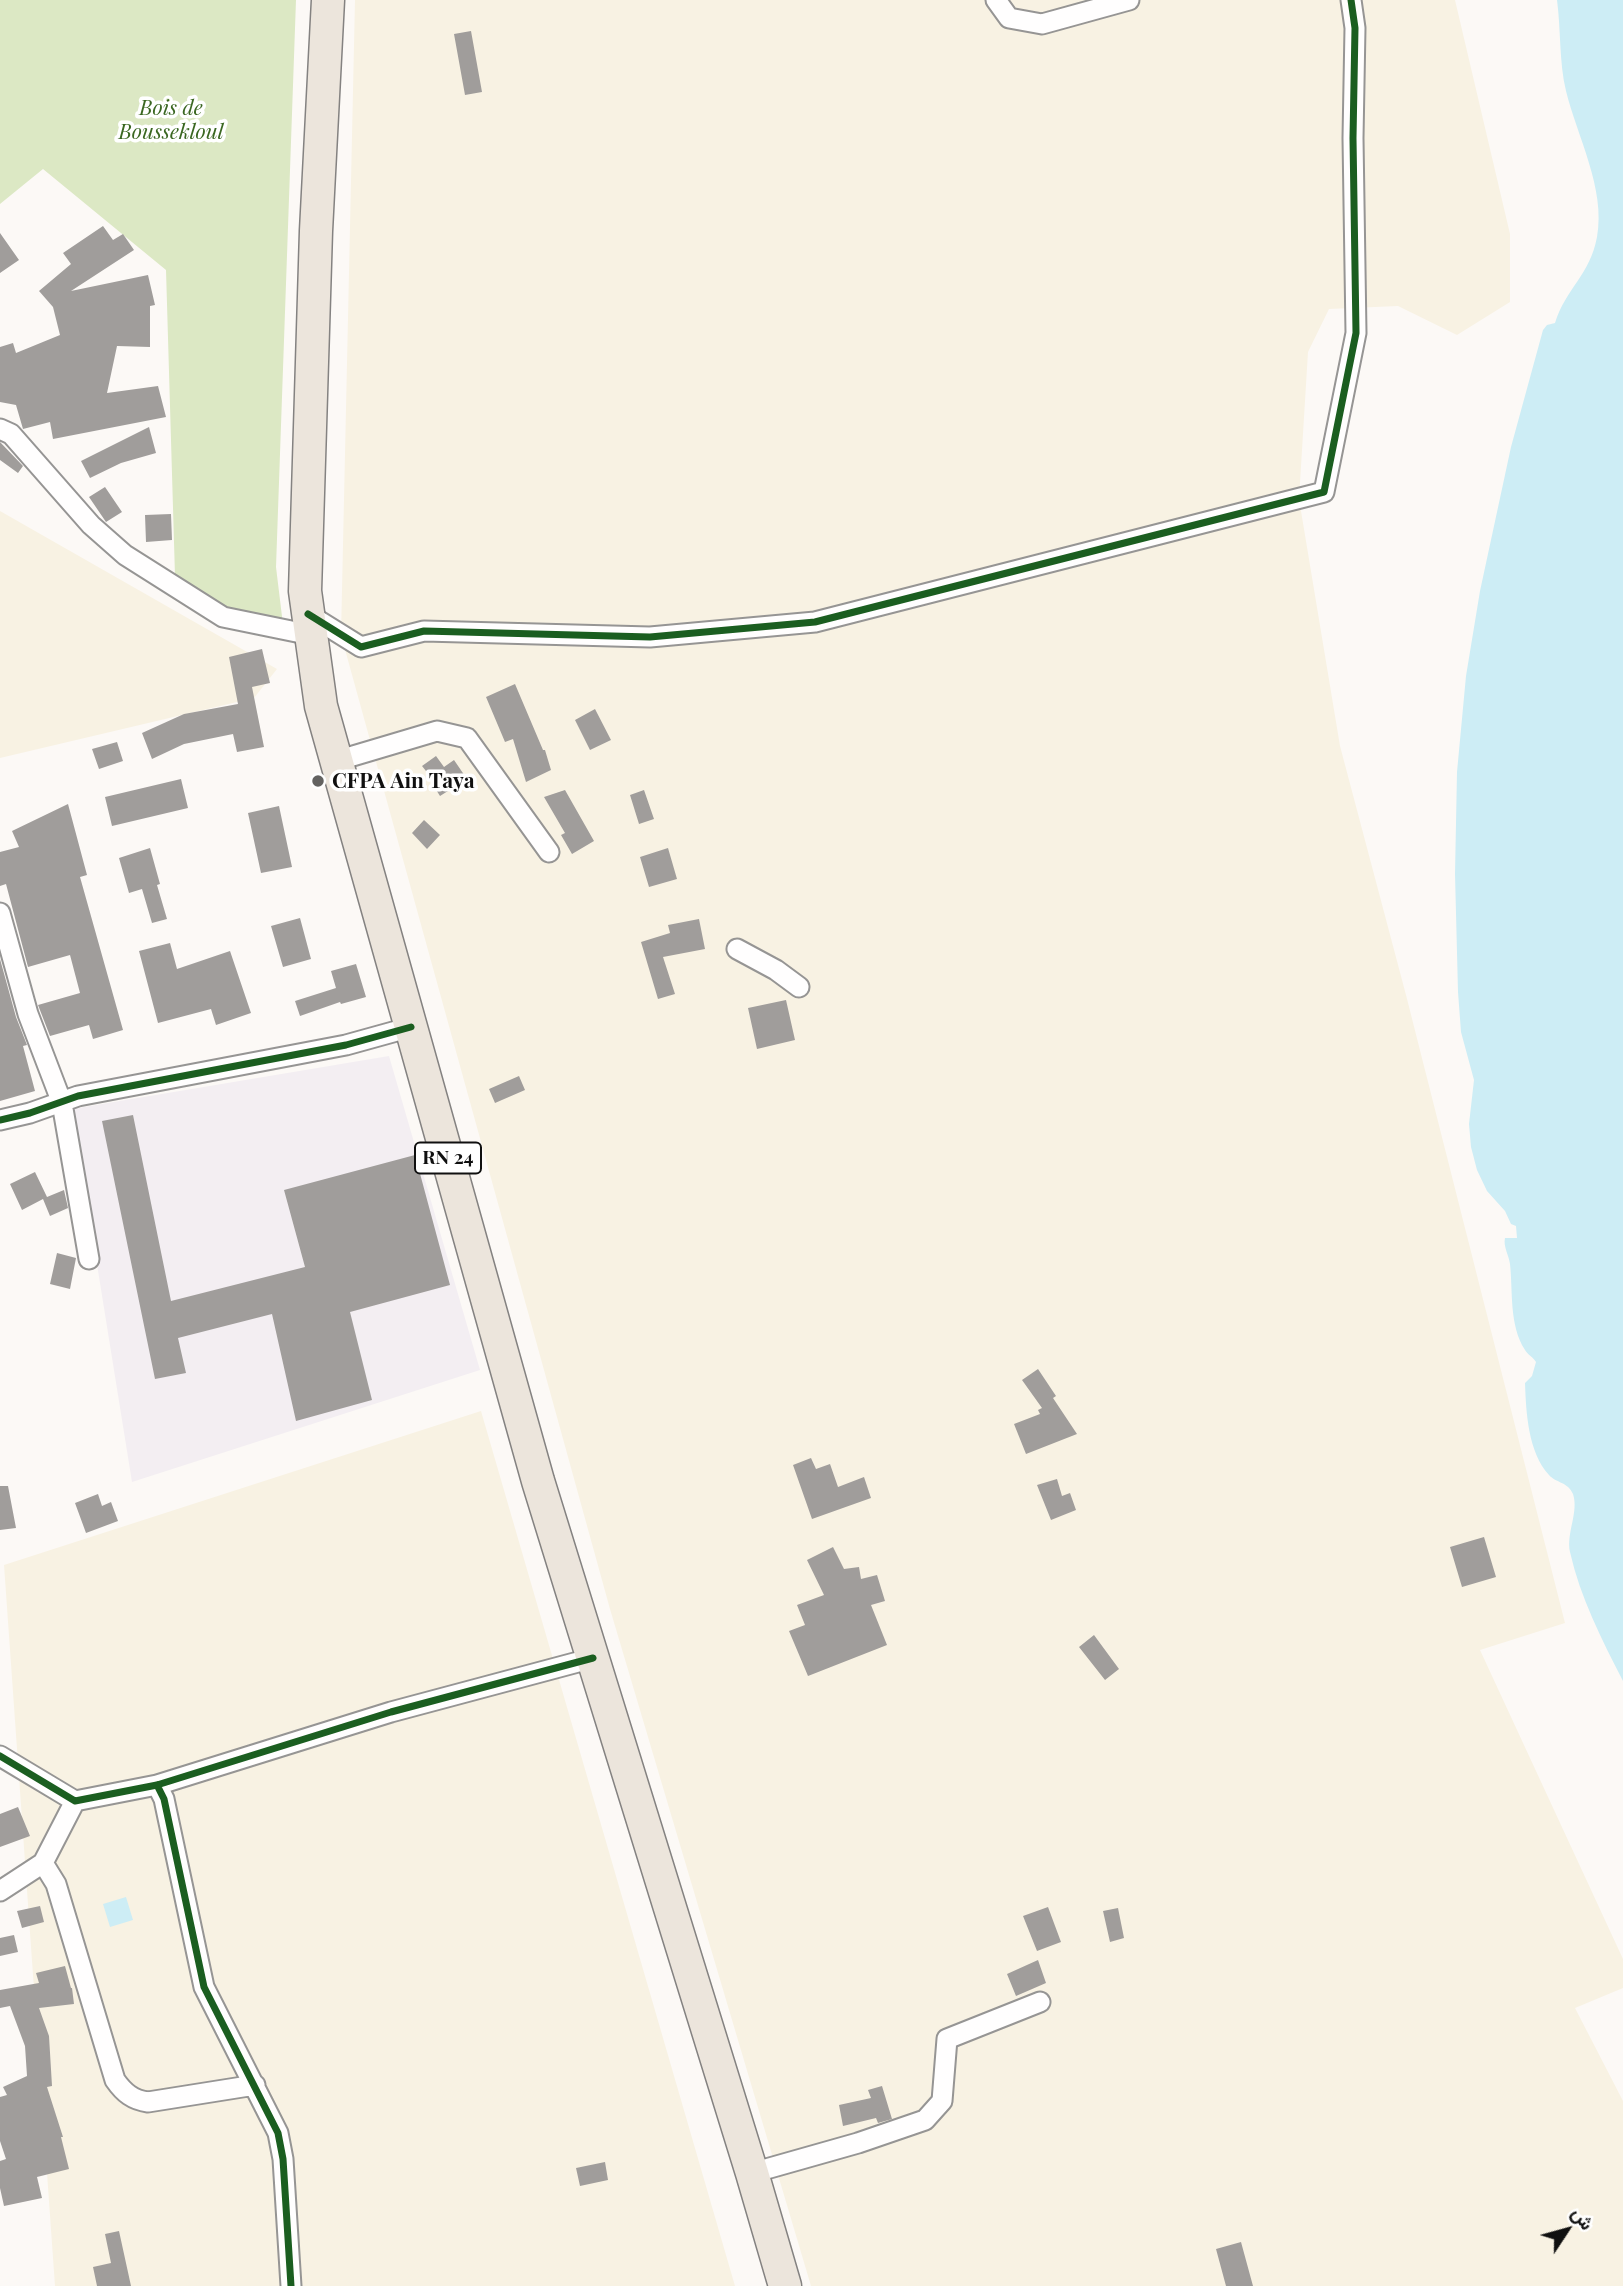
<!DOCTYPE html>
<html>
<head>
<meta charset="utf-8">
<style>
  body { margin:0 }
  #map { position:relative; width:1623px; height:2286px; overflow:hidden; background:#fcf9f6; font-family:"Playfair Display",Vazirmatn,serif }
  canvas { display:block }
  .north { position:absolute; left:1532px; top:2195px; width:70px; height:70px; -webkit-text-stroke:5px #fff; paint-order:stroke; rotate:54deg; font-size:19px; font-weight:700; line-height:28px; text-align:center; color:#101010 }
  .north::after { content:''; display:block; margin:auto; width:24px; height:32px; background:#101010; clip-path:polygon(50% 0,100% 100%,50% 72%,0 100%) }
</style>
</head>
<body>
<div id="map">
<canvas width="1623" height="2286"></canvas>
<div class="north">ش</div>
</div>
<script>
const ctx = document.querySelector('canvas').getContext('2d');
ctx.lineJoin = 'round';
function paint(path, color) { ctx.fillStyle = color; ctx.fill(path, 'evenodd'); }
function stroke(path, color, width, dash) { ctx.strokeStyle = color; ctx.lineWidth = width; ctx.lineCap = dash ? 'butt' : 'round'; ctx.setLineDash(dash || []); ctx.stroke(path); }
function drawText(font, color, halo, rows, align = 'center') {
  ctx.font = font + ' "Playfair Display",serif'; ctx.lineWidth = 7; ctx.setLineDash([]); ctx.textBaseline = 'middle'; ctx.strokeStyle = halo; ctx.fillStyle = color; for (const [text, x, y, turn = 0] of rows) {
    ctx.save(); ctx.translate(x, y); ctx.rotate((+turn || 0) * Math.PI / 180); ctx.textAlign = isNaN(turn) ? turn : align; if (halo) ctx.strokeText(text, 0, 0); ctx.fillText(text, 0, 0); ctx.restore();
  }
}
const industrial = new Path2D(`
  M 389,1056 L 480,1370 L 132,1482 L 72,1109 Z`);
const farmland = new Path2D(`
  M 355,0 L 1455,0 L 1510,234 L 1510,302 L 1457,335 L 1398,306 L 1329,309 L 1308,352 L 1299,499 L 1340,746 L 1406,995 L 1565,1623 L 1480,1650 L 1623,1959 L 1623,1988 L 1575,2008 L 1623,2101 L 1623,2286 L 811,2286 L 610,1609 L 341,635 Z
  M 0,511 L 277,669 L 254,698 L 0,758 Z
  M 481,1411 L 735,2286 L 55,2286 L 4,1565 Z`);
const forest = new Path2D(`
  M 0,0 L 296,0 L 276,567 L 284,633 L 237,619 L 175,576 L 166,270 L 43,169 L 0,204 Z`);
const water = new Path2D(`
  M 1557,0 L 1623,0 L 1623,1681 C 1602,1640 1580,1597 1570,1552 C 1566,1533 1579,1512 1573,1494 C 1568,1482 1556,1483 1549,1475 C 1528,1452 1526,1412 1525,1383 L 1532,1376 L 1536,1362 C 1533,1357 1528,1355 1525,1350 C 1509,1325 1513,1292 1510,1264 C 1509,1255 1503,1247 1505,1238 L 1517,1238 L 1516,1226 L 1511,1224 L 1505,1211 L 1487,1191 L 1477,1170 L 1471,1147 L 1469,1124 L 1474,1080 L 1461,1032 L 1458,992 L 1455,874 L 1457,772 L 1466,676 L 1480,591 L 1511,447 L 1543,330 L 1547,325 L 1555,323 C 1566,288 1590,275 1597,237 C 1606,189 1577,136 1566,91 C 1559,62 1561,30 1557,0 Z
  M 126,1897 L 133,1920 L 110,1927 L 103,1904 Z`);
const building = new Path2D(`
  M 471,31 L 482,92 L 465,95 L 454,34 Z
  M 103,226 L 113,240 L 123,234 L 134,250 L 71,291 L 148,275 L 155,305 L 150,306 L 150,347 L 117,346 L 107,393 L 158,386 L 166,417 L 53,439 L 50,422 L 23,429 L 16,405 L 0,402 L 0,347 L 13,343 L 16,353 L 60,335 L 53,307 L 39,291 L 71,264 L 63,253 Z
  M 0,233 L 19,260 L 0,273 Z
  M 149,427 L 156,453 L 121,463 L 90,478 L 81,461 Z
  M 0,442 L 23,466 L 18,473 L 0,460 Z
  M 105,487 L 122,512 L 106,522 L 89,497 Z
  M 171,514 L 172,540 L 146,542 L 145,515 Z
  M 262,649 L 270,683 L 252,687 L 264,747 L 237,752 L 233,734 L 184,744 L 152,759 L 142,733 L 184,714 L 238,704 L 229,657 Z
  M 515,684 L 543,750 L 545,750 L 551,770 L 526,782 L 513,739 L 505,742 L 486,697 Z
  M 595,709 L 611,740 L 590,750 L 575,720 Z
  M 117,742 L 123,761 L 99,769 L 92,749 Z
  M 436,756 L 444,767 L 454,760 L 467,779 L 440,796 L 428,777 L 430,776 L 422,766 Z
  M 181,779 L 188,808 L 112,826 L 105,797 Z
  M 565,790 L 594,841 L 572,854 L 561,835 L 565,833 L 544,797 Z
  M 644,790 L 654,819 L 639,824 L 630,795 Z
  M 68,804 L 87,875 L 80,877 L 123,1030 L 93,1039 L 89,1025 L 50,1036 L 38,1005 L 80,993 L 70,955 L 28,967 L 6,884 L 0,886 L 0,852 L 19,847 L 12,831 Z
  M 279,806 L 292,867 L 261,873 L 248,813 Z
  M 424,820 L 440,835 L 427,849 L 412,833 Z
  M 150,848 L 160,884 L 157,885 L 167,919 L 152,923 L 142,889 L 129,893 L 119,858 Z
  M 668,848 L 677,879 L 649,887 L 640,857 Z
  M 300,918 L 311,959 L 283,967 L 271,926 Z
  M 699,919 L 705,949 L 663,957 L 675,994 L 658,999 L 641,942 L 670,933 L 668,925 Z
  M 170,943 L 177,969 L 230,951 L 251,1013 L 216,1025 L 211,1009 L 158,1023 L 139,951 Z
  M 0,959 L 16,1017 L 27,1045 L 23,1046 L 35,1091 L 0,1101 Z
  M 356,964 L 366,997 L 341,1004 L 340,1002 L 300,1016 L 295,1001 L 336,988 L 331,971 Z
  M 786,1000 L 795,1040 L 757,1049 L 748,1008 Z
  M 519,1076 L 525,1090 L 495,1103 L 489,1089 Z
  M 133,1115 L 171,1301 L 305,1267 L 284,1190 L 415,1155 L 450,1285 L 350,1312 L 372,1400 L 296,1421 L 272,1314 L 178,1338 L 186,1373 L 155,1379 L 102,1121 Z
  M 35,1172 L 47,1197 L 64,1190 L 68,1208 L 50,1216 L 43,1199 L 22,1210 L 10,1184 Z
  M 57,1253 L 76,1258 L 70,1289 L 50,1284 Z
  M 1038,1369 L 1056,1396 L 1053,1398 L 1077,1434 L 1026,1454 L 1014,1424 L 1040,1414 L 1038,1410 L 1042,1408 L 1022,1380 Z
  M 811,1458 L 816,1469 L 830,1464 L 838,1487 L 864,1477 L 871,1498 L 812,1519 L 793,1465 Z
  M 1057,1479 L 1062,1496 L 1070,1493 L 1076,1510 L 1051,1520 L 1037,1485 Z
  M 0,1486 L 8,1486 L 16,1528 L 0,1530 Z
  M 98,1494 L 102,1506 L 111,1502 L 118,1521 L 86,1533 L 75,1503 Z
  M 1484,1537 L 1496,1577 L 1462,1587 L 1450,1547 Z
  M 833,1547 L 844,1569 L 859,1567 L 861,1579 L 877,1575 L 885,1601 L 871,1605 L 887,1645 L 808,1676 L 789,1631 L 805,1625 L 797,1605 L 824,1595 L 807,1560 Z
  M 1094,1635 L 1119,1669 L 1105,1680 L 1079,1647 Z
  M 18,1807 L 30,1836 L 0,1847 L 0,1814 Z
  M 40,1906 L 44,1922 L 22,1928 L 17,1911 Z
  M 1048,1907 L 1061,1942 L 1037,1951 L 1023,1916 Z
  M 1118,1908 L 1124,1938 L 1110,1942 L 1103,1911 Z
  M 14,1935 L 18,1952 L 0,1956 L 0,1938 Z
  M 1038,1960 L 1046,1983 L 1016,1996 L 1007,1974 Z
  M 65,1966 L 71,1988 L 72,1988 L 74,2004 L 39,2008 L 49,2036 L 52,2086 L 47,2087 L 63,2137 L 61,2137 L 69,2169 L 37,2177 L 42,2198 L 4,2206 L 0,2188 L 0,2161 L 6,2159 L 0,2141 L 0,2097 L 7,2095 L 3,2087 L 27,2076 L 25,2046 L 10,2006 L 0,2008 L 0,1990 L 39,1983 L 36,1973 Z
  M 882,2086 L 892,2119 L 878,2123 L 876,2118 L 843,2126 L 839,2105 L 871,2098 L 868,2090 Z
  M 605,2162 L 608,2180 L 580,2186 L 576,2168 Z
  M 119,2231 L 131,2286 L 97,2286 L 93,2267 L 111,2263 L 105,2234 Z
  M 1241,2242 L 1253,2286 L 1226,2286 L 1216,2249 Z`);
const street = new Path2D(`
  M 996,0 L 1009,18 L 1042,24 L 1129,0
  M 0,429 L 11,434 L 91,525 L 125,555 L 223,617 L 311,635
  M 308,614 L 361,647 L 424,631 L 650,637 L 815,622 L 1324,492 L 1356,333 L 1353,138 L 1355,28 L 1351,0
  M 336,761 L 437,731 L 467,738 L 549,852
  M 0,913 L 28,1014 L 62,1103 L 89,1259
  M 737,949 L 776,970 L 799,987
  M 0,1120 L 30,1113 L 78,1096 L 346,1045 L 411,1027
  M 0,1756 L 75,1801 L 157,1785 L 391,1712 L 593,1658
  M 157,1785 L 164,1799 L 204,1987 L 278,2133 L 283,2159 L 291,2286
  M 43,1863 L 56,1884 L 115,2080 C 124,2093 133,2100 148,2102 L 255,2085
  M 0,1891 L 43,1863 L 75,1801
  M 752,2173 L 858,2143 L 925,2120 L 942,2101 L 947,2039 L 1040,2002`);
const primary = new Path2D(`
  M 328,0 L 316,231 L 305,591 L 321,706 L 538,1481 L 752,2173 L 785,2286`);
const cycleway = new Path2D(`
  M 308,614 L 361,647 L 424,631 L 650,637 L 815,622 L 1324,492 L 1356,333 L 1353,138 L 1355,28 L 1351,0
  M 0,1120 L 30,1113 L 78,1096 L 346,1045 L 411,1027
  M 0,1756 L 75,1801 L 157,1785 L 391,1712 L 593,1658
  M 157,1785 L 164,1799 L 204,1987 L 278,2133 L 283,2159 L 291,2286`);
const markers = [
  [318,781,7,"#636260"]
];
const shields = [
  [448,1158,66]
];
const shieldNames = [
  ["RN 24",448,1158]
];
const parkNames = [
  ["Bois de",171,108],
  ["Boussekloul",171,132]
];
const poiNames = [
  ["CFPA Ain Taya",332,781]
];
paint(industrial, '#f3eef2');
paint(farmland, '#f8f2e3');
paint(forest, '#dce8c4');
paint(water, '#cdedf5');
paint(building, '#a09d9b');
stroke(street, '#969594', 23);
stroke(primary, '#848281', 35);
stroke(street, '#fffefe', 19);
stroke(primary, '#ece5dc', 32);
stroke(cycleway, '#1b5e20', 7);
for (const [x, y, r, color] of markers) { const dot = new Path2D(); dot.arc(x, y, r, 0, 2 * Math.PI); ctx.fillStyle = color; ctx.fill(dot); stroke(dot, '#fff', 2.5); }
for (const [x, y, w] of shields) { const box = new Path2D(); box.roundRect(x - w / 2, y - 15.5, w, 31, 5); ctx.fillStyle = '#fff'; ctx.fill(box); stroke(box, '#101010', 2); }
drawText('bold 19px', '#101010', null, shieldNames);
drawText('italic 21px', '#3a6721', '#fff', parkNames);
drawText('bold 21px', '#101010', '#fff', poiNames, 'left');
</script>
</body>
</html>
